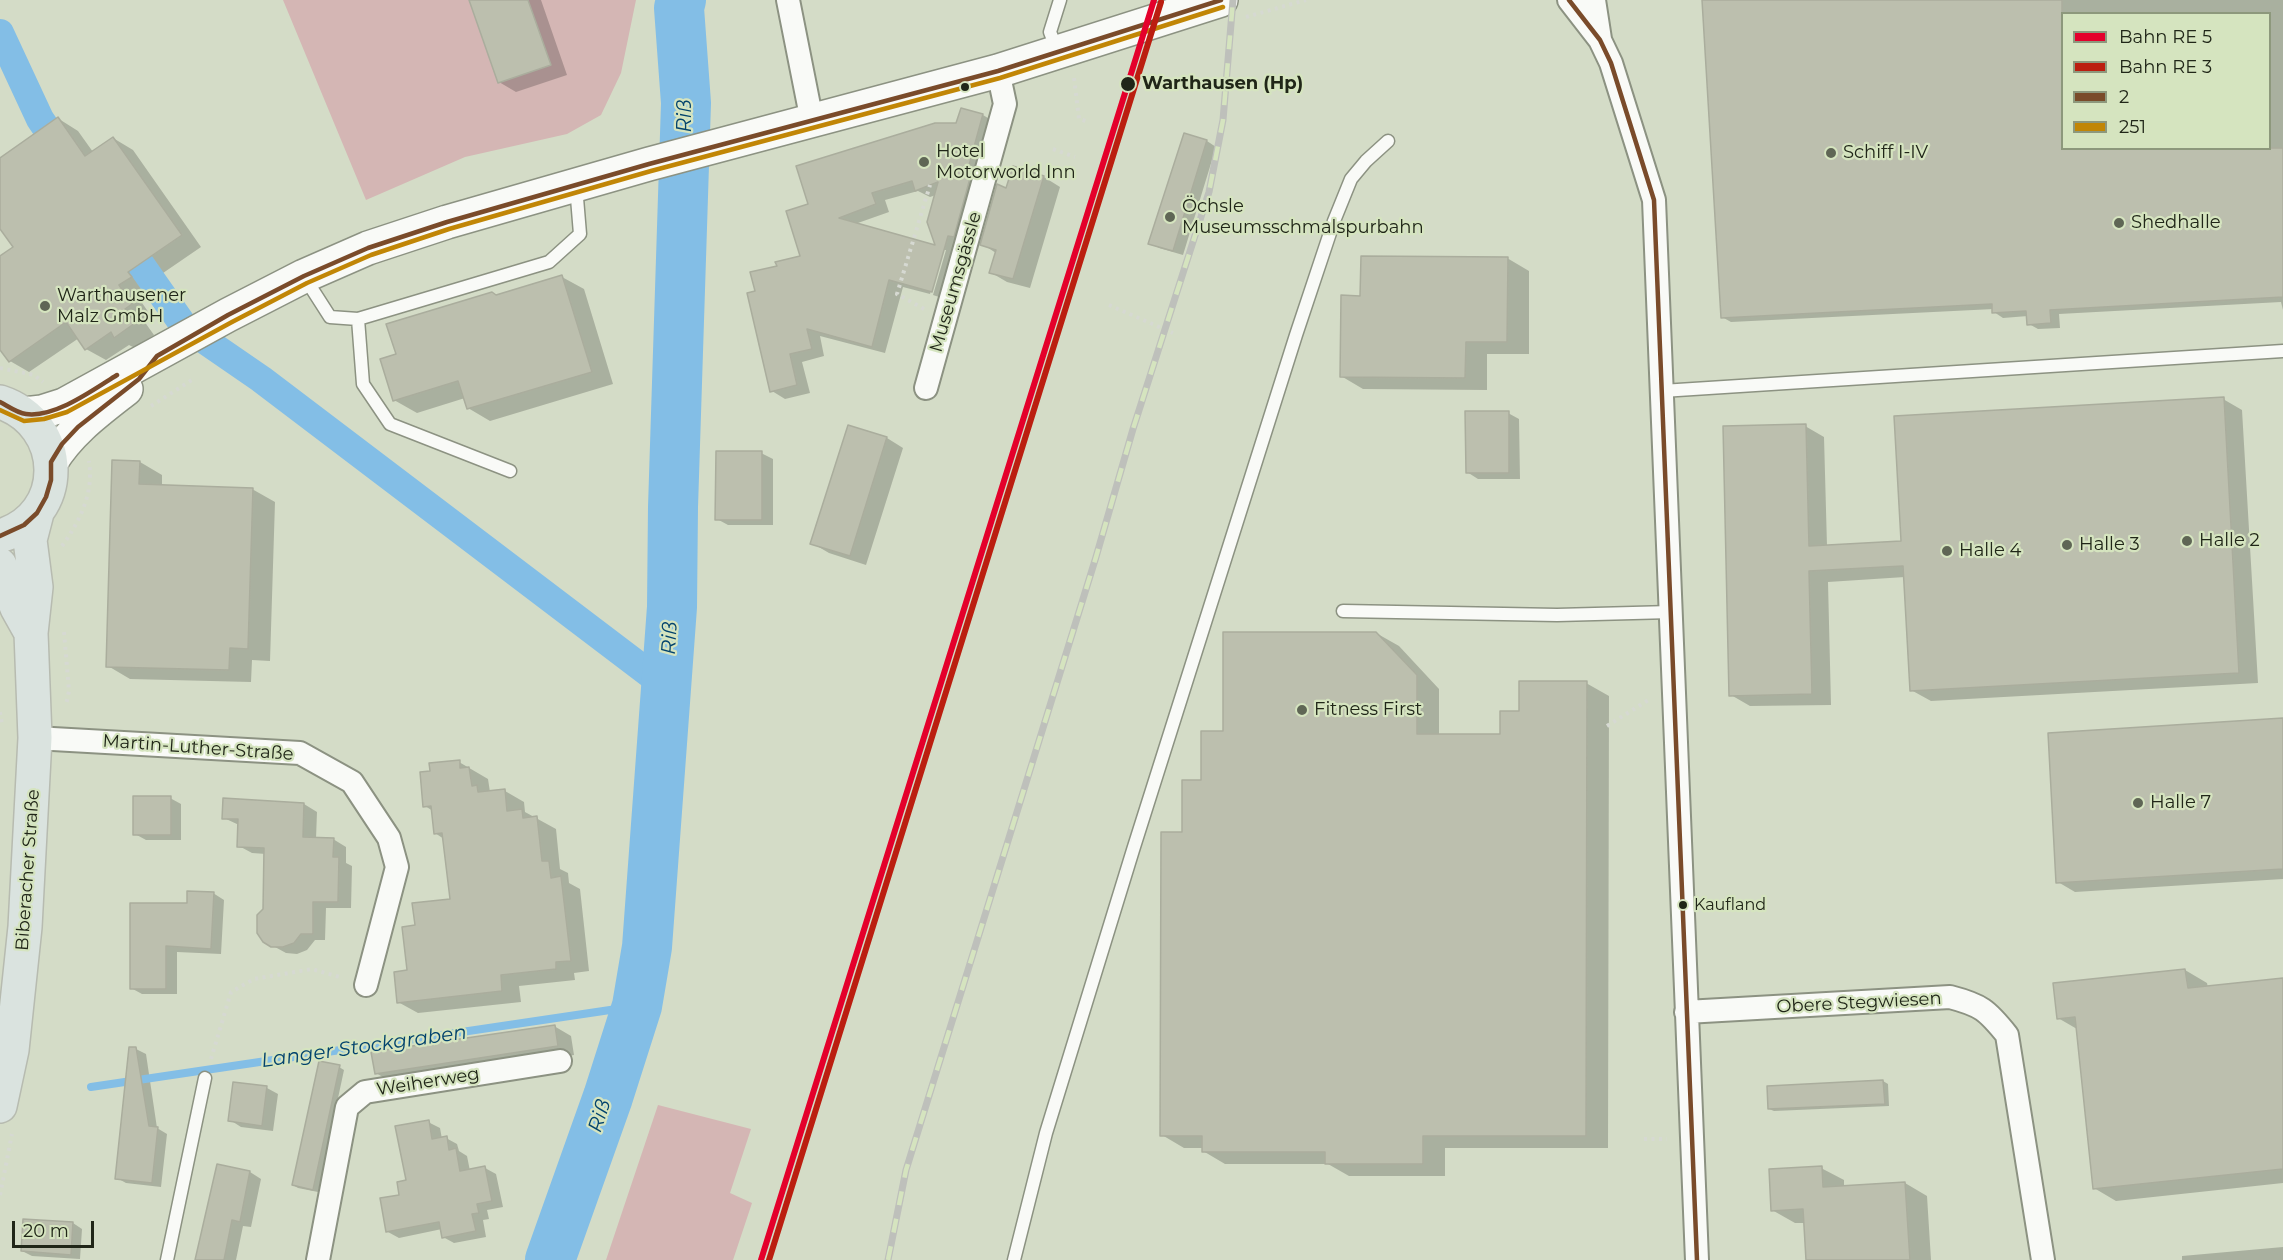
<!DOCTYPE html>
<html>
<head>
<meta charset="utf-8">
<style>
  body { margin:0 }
  #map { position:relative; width:2283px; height:1260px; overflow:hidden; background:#d4dcc7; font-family:Montserrat,sans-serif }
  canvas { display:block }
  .legend { position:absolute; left:2061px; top:12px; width:210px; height:138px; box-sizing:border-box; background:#d5e4bf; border:2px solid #8d987c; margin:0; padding:8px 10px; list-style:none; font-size:18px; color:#202618 }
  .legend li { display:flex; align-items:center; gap:12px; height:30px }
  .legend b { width:30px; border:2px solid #8d987c }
  .scale { position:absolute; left:12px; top:1221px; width:82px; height:27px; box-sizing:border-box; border:3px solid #202618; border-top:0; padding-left:8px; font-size:18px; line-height:21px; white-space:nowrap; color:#202618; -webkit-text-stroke:4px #d5e4bf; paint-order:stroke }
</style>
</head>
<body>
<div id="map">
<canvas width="2283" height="1260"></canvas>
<ul class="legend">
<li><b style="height:8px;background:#e4002b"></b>Bahn RE 5</li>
<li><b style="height:8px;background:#bb1e10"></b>Bahn RE 3</li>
<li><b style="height:8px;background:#7a4b2a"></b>2</li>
<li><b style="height:8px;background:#c18606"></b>251</li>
</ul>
<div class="scale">20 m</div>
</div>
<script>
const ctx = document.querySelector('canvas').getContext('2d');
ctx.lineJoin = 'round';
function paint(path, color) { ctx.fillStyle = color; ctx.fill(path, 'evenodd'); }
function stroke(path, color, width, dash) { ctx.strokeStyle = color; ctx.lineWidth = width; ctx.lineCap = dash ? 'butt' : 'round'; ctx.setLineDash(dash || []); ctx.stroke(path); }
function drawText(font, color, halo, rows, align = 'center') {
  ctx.font = font + ' Montserrat,sans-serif'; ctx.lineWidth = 4.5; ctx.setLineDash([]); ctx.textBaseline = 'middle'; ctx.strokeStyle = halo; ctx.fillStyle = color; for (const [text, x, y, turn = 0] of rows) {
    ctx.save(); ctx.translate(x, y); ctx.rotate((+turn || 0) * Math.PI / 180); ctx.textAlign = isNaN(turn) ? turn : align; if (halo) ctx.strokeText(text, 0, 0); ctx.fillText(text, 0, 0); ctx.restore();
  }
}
const green = new Path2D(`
  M 283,0 L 636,0 L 621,73 L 601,115 L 567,134 L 465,157 L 366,200 Z
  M 658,1105 L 751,1129 L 730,1193 L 752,1203 L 733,1260 L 606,1260 Z`);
const shadow = new Path2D(`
  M 471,0 L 541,0 L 567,75 L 516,92 L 499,82 Z
  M 1704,0 L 2283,0 L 2283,310 L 2281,302 L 2059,314 L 2060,328 L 2038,329 L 2029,324 L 2028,316 L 2003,318 L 1994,312 L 1994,309 L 1731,322 L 1722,317 ZM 2062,14 L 2270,14 L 2270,148 L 2062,148 Z
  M 962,109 L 983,115 L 996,123 L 945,299 L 933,295 L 946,250 L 943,250 L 930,294 L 903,287 L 885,353 L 820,336 L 824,356 L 802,362 L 810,393 L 785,399 L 772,391 L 757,292 L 779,267 L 802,257 L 809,205 L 957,125 ZM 918,191 L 930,197 L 936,195 L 937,247 L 855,224 L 889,212 L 885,200 Z
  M 59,119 L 78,131 L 93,152 L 113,138 L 133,150 L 201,247 L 147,284 L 151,289 L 138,297 L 151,316 L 144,321 L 154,335 L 135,348 L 129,345 L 106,360 L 86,349 L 79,338 L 29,372 L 10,361 L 0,347 L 0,258 L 15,248 L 0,226 L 0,159 Z
  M 1185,135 L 1207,141 L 1216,147 L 1183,255 L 1159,248 L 1150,243 Z
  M 1044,177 L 1060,187 L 1030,288 L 1007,282 L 990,272 L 996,253 L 982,244 Z
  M 1507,258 L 1529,271 L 1529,354 L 1487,354 L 1487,390 L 1363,389 L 1341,376 L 1362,297 Z
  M 562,277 L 584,289 L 613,384 L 490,421 L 468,408 L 465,398 L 417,413 L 394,400 L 398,355 L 497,296 Z
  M 2223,399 L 2242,410 L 2258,683 L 1931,701 L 1911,690 L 1905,577 L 1828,582 L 1831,705 L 1750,706 L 1731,695 L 1805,426 L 1824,437 L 1827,546 L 1903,542 Z
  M 1508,413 L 1519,419 L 1520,479 L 1478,479 L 1467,472 Z
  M 849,427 L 887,438 L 903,448 L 866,565 L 829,553 L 812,543 Z
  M 761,453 L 773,459 L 773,525 L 728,525 L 717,519 Z
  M 140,462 L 162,475 L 162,486 L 252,489 L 275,502 L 270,661 L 252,660 L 251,682 L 130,679 L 108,666 Z
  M 1376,633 L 1399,646 L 1439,689 L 1439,735 L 1501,735 L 1520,713 L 1586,683 L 1609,696 L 1608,1148 L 1445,1148 L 1445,1176 L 1349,1176 L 1328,1164 L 1225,1164 L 1203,1151 L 1203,1148 L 1184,1148 L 1162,1135 L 1184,833 L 1203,782 L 1225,732 Z
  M 2283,720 L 2283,879 L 2075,892 L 2058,882 Z
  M 459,762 L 488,779 L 490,792 L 505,791 L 524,802 L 525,812 L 556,829 L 560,869 L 568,873 L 569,883 L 580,889 L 589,971 L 574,973 L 575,980 L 519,986 L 521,1002 L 418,1013 L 398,1002 L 408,972 L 416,926 L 451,901 L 444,839 L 435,833 L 433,811 L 425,806 L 431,773 Z
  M 170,798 L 181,804 L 181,840 L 146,840 L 135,834 Z
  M 304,804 L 317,812 L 316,839 L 333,839 L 346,847 L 346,863 L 352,866 L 351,908 L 326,908 L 325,940 L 315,940 L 307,950 L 297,954 L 286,953 L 264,941 L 266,854 L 252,853 L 239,846 L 239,825 L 224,818 Z
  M 213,893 L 224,900 L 221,954 L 177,952 L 177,994 L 142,994 L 131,988 L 188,904 Z
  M 2185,970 L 2207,983 L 2208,988 L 2283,980 L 2283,1183 L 2116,1201 L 2094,1188 L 2077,1029 L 2058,1018 Z
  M 554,1026 L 571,1036 L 574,1055 L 393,1083 L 376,1073 Z
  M 136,1049 L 146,1054 L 157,1128 L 167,1134 L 161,1187 L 126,1183 L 117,1178 Z
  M 339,1067 L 344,1070 L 318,1192 L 298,1188 L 293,1185 Z
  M 1883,1081 L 1888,1084 L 1889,1106 L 1774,1111 L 1769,1109 Z
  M 234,1084 L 267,1088 L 278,1094 L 273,1131 L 241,1127 L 230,1120 Z
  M 428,1122 L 440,1128 L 442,1139 L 446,1138 L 457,1144 L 459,1151 L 467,1156 L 470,1171 L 485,1168 L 496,1174 L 503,1207 L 487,1210 L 489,1219 L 483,1220 L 486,1237 L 454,1243 L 443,1237 L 442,1229 L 399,1238 L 388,1232 Z
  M 218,1166 L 250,1172 L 261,1179 L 251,1227 L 243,1226 L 236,1260 L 197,1260 Z
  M 1821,1168 L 1844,1180 L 1844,1187 L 1905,1183 L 1927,1196 L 1931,1260 L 1807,1260 L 1805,1223 L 1795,1223 L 1772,1210 Z
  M 73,1223 L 82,1229 L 80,1259 L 32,1256 L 22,1251 Z
  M 2283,1247 L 2283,1260 L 2182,1260 L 2182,1256 Z`);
const stream = new Path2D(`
  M 91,1087 L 637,1006`);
const canal = new Path2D(`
  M 0,33 L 40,119 L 66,157
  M 118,232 L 184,326 L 261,379 L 667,687`);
const river = new Path2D(`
  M 550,1260 L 608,1097 L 637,1006 L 647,947 L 672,607 L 673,507 L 686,103 L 679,8 L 681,0`);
const building = new Path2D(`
  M 469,0 L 528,0 L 551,65 L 498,83 Z
  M 1702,0 L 2062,0 L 2062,148 L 2283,148 L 2283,297 L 2050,310 L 2051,323 L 2027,325 L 2026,311 L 1992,313 L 1992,304 L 1721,318 Z
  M 961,108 L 983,114 L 968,169 L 972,171 L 954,237 L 948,236 L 932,292 L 889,280 L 872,347 L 807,329 L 812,349 L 790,354 L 797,385 L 770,392 L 747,293 L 755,291 L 750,272 L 777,266 L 775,262 L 800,256 L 786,211 L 808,204 L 796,166 L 935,123 L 956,123 ZM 912,181 L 915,191 L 938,182 L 927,222 L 935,245 L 839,218 L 876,204 L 872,193 Z
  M 58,117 L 85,156 L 113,137 L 182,235 L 128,272 L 132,277 L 119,285 L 132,304 L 125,309 L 135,323 L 114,338 L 111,332 L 85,350 L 66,322 L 9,362 L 0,350 L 0,256 L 13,247 L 0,229 L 0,158 Z
  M 1184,133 L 1207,140 L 1173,251 L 1148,244 Z
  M 1013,166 L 1044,176 L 1013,279 L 989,273 L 996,250 L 980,245 L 997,184 L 1006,188 Z
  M 1361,256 L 1508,257 L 1507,342 L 1466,342 L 1465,378 L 1340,377 L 1341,295 L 1360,296 Z
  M 562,275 L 592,372 L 467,409 L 458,381 L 393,401 L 380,359 L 396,354 L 386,324 L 492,292 L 496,295 Z
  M 2224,397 L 2239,673 L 1910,691 L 1903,566 L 1809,571 L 1812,694 L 1729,696 L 1723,426 L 1806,424 L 1809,546 L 1901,541 L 1894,416 Z
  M 1465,411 L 1509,411 L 1509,473 L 1466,473 Z
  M 848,425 L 887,437 L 850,556 L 810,544 Z
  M 716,451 L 762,451 L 762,520 L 715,520 Z
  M 112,460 L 140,461 L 139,484 L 253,488 L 248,649 L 230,648 L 229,670 L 106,667 Z
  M 1223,632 L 1376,632 L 1417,675 L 1417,734 L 1500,734 L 1500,711 L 1519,711 L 1519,681 L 1587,681 L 1586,1136 L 1423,1136 L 1423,1164 L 1325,1164 L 1325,1152 L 1202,1152 L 1202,1136 L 1160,1136 L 1161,832 L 1182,832 L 1182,780 L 1201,780 L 1201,731 L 1223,731 Z
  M 2283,718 L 2283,869 L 2056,883 L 2048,733 Z
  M 460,760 L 460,768 L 469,767 L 472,786 L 477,785 L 478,792 L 505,789 L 507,811 L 522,809 L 523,818 L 537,816 L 542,861 L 549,861 L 551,878 L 561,876 L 571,961 L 556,962 L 556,969 L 501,975 L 502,991 L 397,1003 L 394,972 L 407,970 L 402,927 L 415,925 L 412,903 L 450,899 L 442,833 L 434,834 L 431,806 L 423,807 L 420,772 L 430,771 L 429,763 Z
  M 133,796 L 171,796 L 171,835 L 133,835 Z
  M 223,798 L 304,803 L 303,837 L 334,838 L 333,857 L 339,857 L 338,902 L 313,902 L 313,934 L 301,934 L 294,943 L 283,947 L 271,947 L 263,942 L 257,933 L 257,915 L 263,909 L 264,848 L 237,847 L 238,819 L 222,819 Z
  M 187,891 L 214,892 L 211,949 L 166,946 L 166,989 L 130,989 L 130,903 L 187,903 Z
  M 2185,969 L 2188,988 L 2283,978 L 2283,1169 L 2093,1189 L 2075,1017 L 2057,1019 L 2053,983 Z
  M 555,1025 L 558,1046 L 375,1074 L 371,1052 Z
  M 129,1047 L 136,1047 L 149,1126 L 158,1127 L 152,1183 L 115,1179 Z
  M 319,1061 L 340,1065 L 313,1190 L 292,1185 Z
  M 1883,1080 L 1885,1104 L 1768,1109 L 1767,1086 Z
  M 233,1082 L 267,1086 L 262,1126 L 228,1121 Z
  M 429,1120 L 432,1139 L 447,1136 L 449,1150 L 456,1148 L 460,1171 L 485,1166 L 492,1201 L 477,1204 L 479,1213 L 472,1214 L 476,1231 L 442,1238 L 439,1222 L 386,1232 L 380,1198 L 399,1195 L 397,1182 L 406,1180 L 395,1126 Z
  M 217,1164 L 250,1171 L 240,1222 L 232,1220 L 224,1260 L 195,1260 Z
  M 1822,1166 L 1823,1187 L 1905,1182 L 1910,1260 L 1806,1260 L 1803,1209 L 1771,1211 L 1769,1169 Z
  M 23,1219 L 73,1222 L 71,1255 L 21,1251 Z`);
const path = new Path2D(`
  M 1246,17 L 1306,0
  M 1074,78 L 1079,119 L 1086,121
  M 1053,149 L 1075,157
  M 1109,305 L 1173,333
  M 924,309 L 897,294 L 930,185
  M 0,368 L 34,375 L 43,382
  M 151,406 L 195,378
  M 62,546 C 80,521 94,493 89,461
  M 64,632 L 69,691 L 66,705
  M 0,712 L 2,725
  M 1607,726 L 1650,699
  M 211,1059 L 231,992 L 254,979 L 312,969 L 343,978
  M 1644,1139 L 1667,1139
  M 0,1195 L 12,1134`);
const service = new Path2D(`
  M 1057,50 L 1050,32 L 1060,0
  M 305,278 L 330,317 L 358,319 L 549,262 L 580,234 L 576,186
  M 358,319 L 363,384 L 390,424 L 510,471
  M 1662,391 L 2283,351
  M 1343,611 L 1557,615 L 1671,612
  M 167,1260 L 205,1078
  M 1014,1260 L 1046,1133 L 1133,850 L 1296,335 L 1334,221 L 1351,179 L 1366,161 L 1388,141`);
const minor = new Path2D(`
  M 788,0 L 812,121
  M 1569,0 L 1600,40 L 1611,63 L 1654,200 L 1697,1260
  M 1594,0 L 1600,39
  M 926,388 L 1005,104 L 998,71
  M 35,738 L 300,753 L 352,782 L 389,838 L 397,867 L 366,985
  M 1686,1012 L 1950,997 C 1981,1005 1987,1010 2007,1035 L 2043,1260
  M 318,1260 L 347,1107 L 365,1092 L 560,1061`);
const secondary = new Path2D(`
  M 24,414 L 42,412 L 64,405 L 228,315 L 304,276 L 368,248 L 447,222 L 649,164 L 998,71 L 1221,0
  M 51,462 C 70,431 98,411 126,389`);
const primary = new Path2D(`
  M 0,402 C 67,424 69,516 0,536
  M 0,565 L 17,608 L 31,633
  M 0,1106 L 12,1050 L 25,927 L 35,738 L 31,633 L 36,587 L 30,540 L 37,513`);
const rail = new Path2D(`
  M 888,1260 L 906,1170 L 1096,557 L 1133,429 L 1209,192 L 1223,120 L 1233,0`);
const bus1 = new Path2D(`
  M 1569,0 L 1600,40 L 1611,63 L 1654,200 L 1697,1260
  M 0,402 C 8,406 17,413 26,414 C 55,418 93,390 117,375
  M 0,536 L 24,525 L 37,513 L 46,497 L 51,480 L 51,462 L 62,444 L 78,427 L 139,379 L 157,356 L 228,315 L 304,276 L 368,248 L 447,222 L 649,164 L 998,71 L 1221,0`);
const bus2 = new Path2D(`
  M 0,410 L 24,421 L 44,419 L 67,412 L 232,322 L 307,283 L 371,255 L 449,229 L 651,171 L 1000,78 L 1223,7`);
const rail1 = new Path2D(`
  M 761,1260 L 1154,0`);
const rail2 = new Path2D(`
  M 769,1260 L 1161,2`);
const markers = [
  [1128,84,8,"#202618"],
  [965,87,5,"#202618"],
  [1831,153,6,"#5f6655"],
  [924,162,6,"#5f6655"],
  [1170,217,6,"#5f6655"],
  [2119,223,6,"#5f6655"],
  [45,306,6,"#5f6655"],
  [2187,541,6,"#5f6655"],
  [2067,545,6,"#5f6655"],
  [1947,551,6,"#5f6655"],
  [1302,710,6,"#5f6655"],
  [2138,803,6,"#5f6655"],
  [1683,905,5,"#202618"]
];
const busNames = [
  ["Kaufland",1694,905]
];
const stopNames = [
  ["Warthausen (Hp)",1142,84]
];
const poiNames = [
  ["Hotel",936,152],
  ["Motorworld Inn",936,173],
  ["Schiff I-IV",1843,153],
  ["Öchsle",1182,207],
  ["Museumsschmalspurbahn",1182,228],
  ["Shedhalle",2131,223],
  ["Warthausener",57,296],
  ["Malz GmbH",57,317],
  ["Halle 2",2199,541],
  ["Halle 3",2079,545],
  ["Halle 4",1959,551],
  ["Fitness First",1314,710],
  ["Halle 7",2150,803]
];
const streetNames = [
  ["Museumsgässle",956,282,-74],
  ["Martin-Luther-Straße",198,748,4],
  ["Biberacher Straße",28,870,-86],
  ["Obere Stegwiesen",1859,1003,-3],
  ["Weiherweg",428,1082,-9]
];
const waterNames = [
  ["Riß",685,116,-90],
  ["Riß",670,638,-86],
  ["Langer Stockgraben",364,1047,-8],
  ["Riß",600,1116,-71]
];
paint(green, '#d4b6b4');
paint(shadow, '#0003');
stroke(stream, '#83bee6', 8);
stroke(canal, '#83bee6', 28);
stroke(river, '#83bee6', 50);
paint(building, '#bcbfae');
stroke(building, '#aaad9d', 1.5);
stroke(service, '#8c9282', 15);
stroke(minor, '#8c9282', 26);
stroke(secondary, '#8c9282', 36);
stroke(primary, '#b7bbb0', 36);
stroke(path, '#d6d9d2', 4, [3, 4.5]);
stroke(service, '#f9faf7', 12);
stroke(minor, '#f9faf7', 22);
stroke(secondary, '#f9faf7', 33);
stroke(primary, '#dae3df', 33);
stroke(rail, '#bec0bb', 7);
stroke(rail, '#d5e4bf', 4.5, [14]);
stroke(bus1, '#7a4b2a', 4.5);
stroke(bus2, '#c18606', 4.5);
stroke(rail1, '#e4002b', 6);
stroke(rail2, '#bb1e10', 6);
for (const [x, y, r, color] of markers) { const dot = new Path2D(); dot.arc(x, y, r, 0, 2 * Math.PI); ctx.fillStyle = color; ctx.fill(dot); stroke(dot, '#d5e4bf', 2); }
drawText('16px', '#202618', '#d5e4bf', busNames, 'left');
drawText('bold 18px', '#202618', '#d5e4bf', stopNames, 'left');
drawText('18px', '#202618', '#d5e4bf', poiNames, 'left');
drawText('18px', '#202618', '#d5e4bf', streetNames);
drawText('italic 20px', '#02436d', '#d5e4bf', waterNames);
</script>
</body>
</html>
